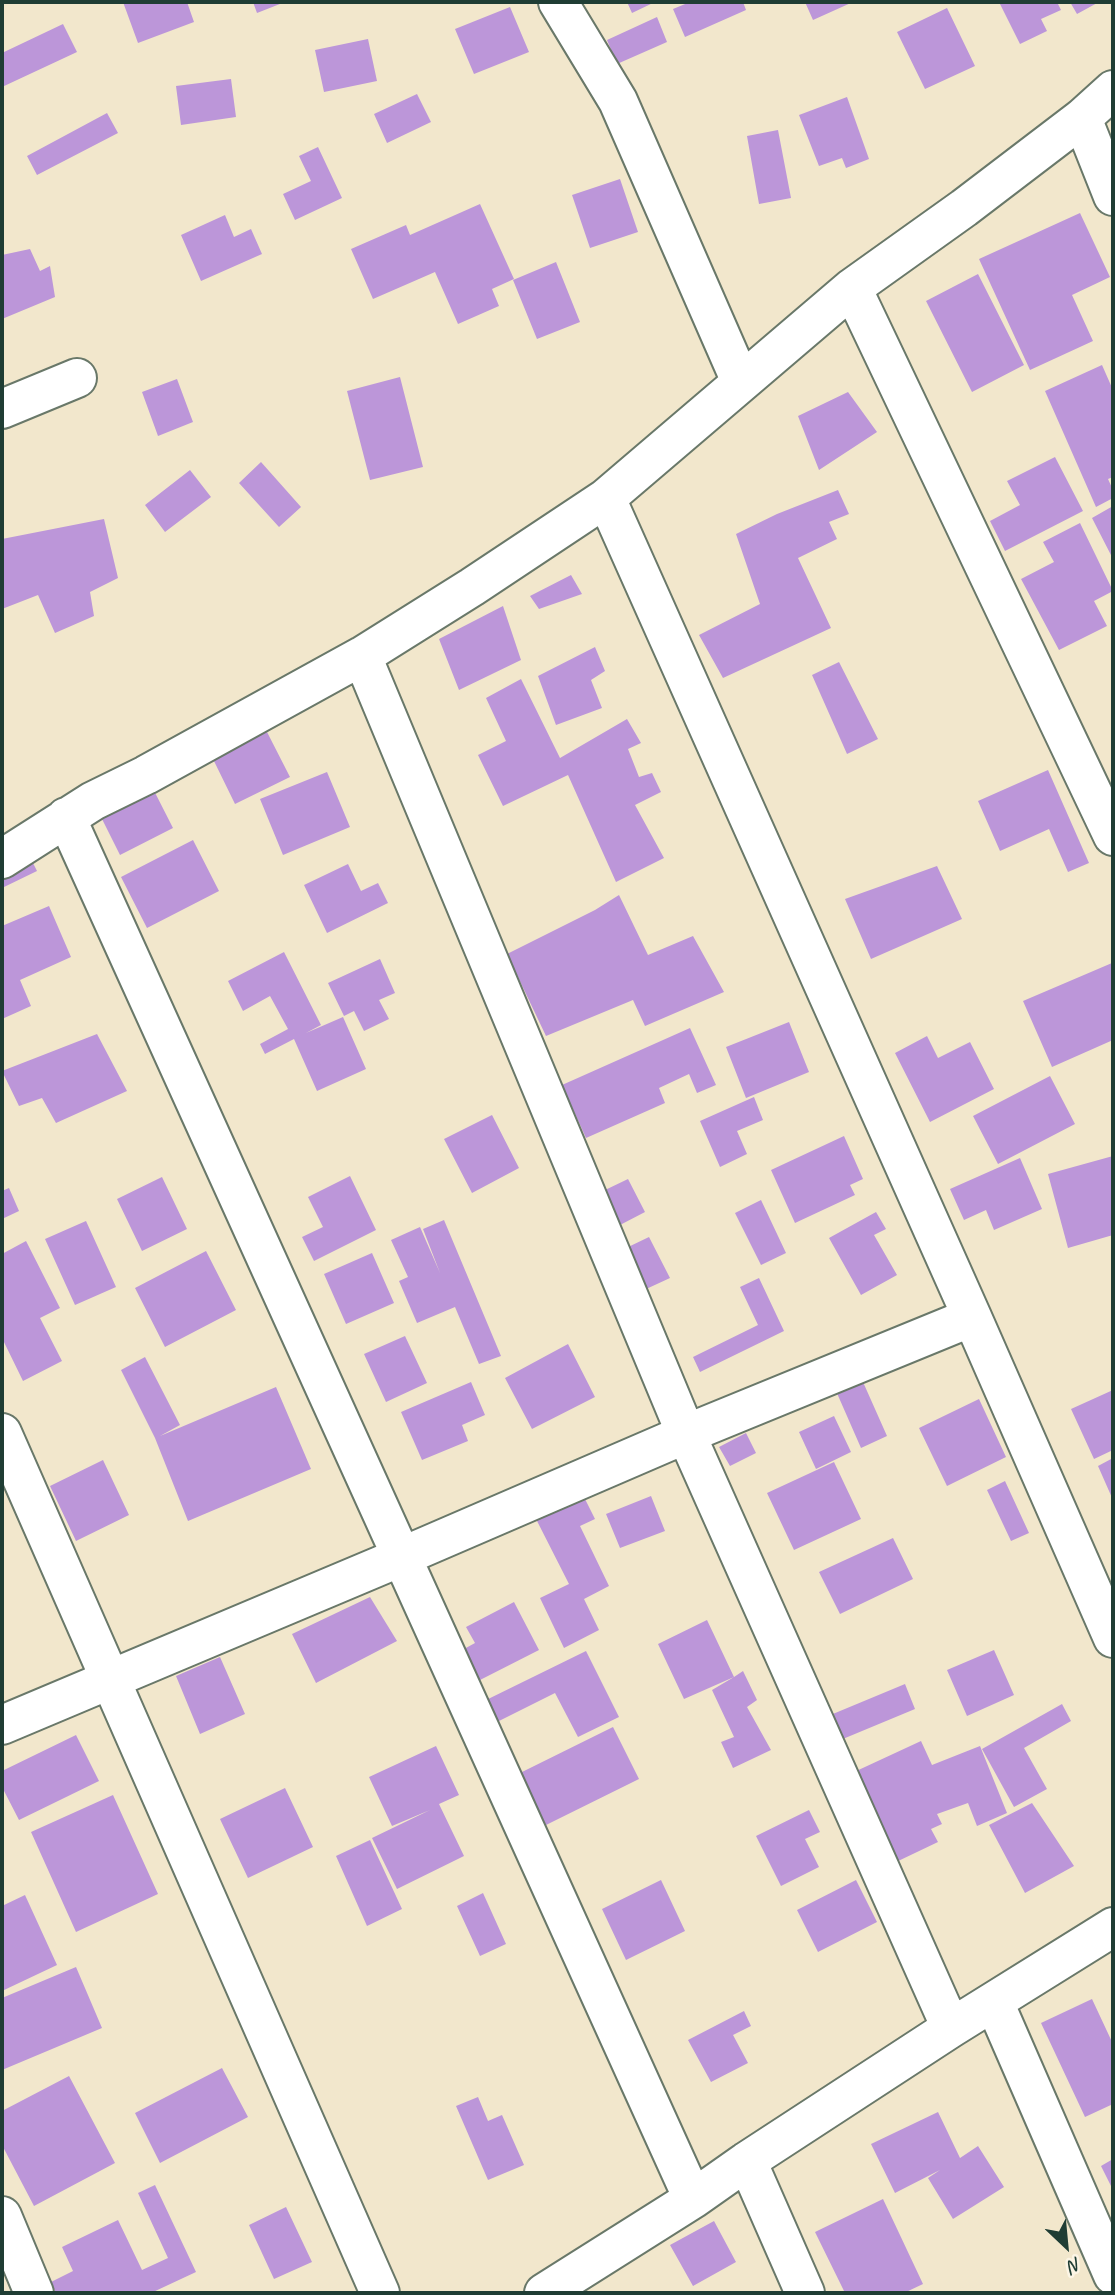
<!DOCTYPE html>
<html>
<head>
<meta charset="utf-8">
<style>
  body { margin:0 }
  #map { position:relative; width:1115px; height:2295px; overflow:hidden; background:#f2e7cc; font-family:Caveat,sans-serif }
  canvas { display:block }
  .frame { position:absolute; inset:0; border:4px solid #1f3d34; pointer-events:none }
  .north { position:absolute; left:1031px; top:2211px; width:70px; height:70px; -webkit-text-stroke:5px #fcf5e5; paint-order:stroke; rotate:154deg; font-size:19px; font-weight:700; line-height:28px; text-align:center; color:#1f3d34 }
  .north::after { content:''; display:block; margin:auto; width:24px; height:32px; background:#1f3d34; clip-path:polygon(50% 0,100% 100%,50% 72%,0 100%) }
</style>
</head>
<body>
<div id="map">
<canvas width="1115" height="2295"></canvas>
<div class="frame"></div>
<div class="north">N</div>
</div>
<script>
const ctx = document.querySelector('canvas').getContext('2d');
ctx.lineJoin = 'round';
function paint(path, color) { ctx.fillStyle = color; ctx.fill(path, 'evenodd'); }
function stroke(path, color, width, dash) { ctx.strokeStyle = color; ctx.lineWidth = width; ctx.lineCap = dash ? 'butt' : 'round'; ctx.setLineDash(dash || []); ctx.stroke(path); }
const building = new Path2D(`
  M 123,2 L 187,2 L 194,22 L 138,43 Z
  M 253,2 L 285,2 L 257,13 Z
  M 627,2 L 655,2 L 632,13 Z
  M 690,2 L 743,2 L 746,10 L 685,37 L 673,9 Z
  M 805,2 L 853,2 L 813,20 Z
  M 999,2 L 1057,2 L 1061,10 L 1041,19 L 1047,31 L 1020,44 Z
  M 1070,2 L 1099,2 L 1077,14 Z
  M 510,7 L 529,52 L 474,74 L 455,29 Z
  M 947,8 L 975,66 L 925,89 L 897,32 Z
  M 657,17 L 667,42 L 617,64 L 607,40 Z
  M 63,24 L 77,52 L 2,87 L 2,53 Z
  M 368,39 L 377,81 L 324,92 L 315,50 Z
  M 231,79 L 236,117 L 181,125 L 176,86 Z
  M 417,94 L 431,122 L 387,143 L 374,114 Z
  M 847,97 L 869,159 L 846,168 L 842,158 L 819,166 L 799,115 Z
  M 107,113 L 118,133 L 37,175 L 27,156 Z
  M 778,130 L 791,198 L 759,204 L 747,136 Z
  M 318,147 L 342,198 L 295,220 L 283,194 L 311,181 L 299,156 Z
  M 620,179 L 638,232 L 590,248 L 572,195 Z
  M 480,204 L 514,279 L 492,289 L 499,306 L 458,324 L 435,272 L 373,299 L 351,249 L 406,225 L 410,235 Z
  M 1080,213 L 1110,277 L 1072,295 L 1093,341 L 1030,370 L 979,259 Z
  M 225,215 L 234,237 L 251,229 L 262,254 L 201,281 L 181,235 Z
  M 30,249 L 40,271 L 50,266 L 55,297 L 2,319 L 2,255 Z
  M 556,262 L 580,322 L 537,339 L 513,280 Z
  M 978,274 L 1024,365 L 972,392 L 926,301 Z
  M 1102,365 L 1113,390 L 1113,477 L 1108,479 L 1113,490 L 1113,498 L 1096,507 L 1045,391 Z
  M 400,377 L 423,467 L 370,480 L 347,391 Z
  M 177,379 L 193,422 L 158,436 L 142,392 Z
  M 848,392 L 877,432 L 819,470 L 798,416 Z
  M 1055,457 L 1083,511 L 1005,551 L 990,521 L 1020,505 L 1007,481 Z
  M 261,462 L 301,507 L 279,527 L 239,483 Z
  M 190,470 L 211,497 L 165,532 L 145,505 Z
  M 838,490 L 849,514 L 829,522 L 837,539 L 798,558 L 831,628 L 723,678 L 699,635 L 760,604 L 736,534 L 777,514 Z
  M 1113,506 L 1113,559 L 1092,518 Z
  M 104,519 L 118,578 L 90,592 L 94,616 L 55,633 L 38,595 L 2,609 L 2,539 Z
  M 1080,523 L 1113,591 L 1094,601 L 1107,626 L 1059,650 L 1021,579 L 1054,562 L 1043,542 Z
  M 571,575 L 582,594 L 539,609 L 530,596 Z
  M 503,606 L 521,660 L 459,690 L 439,639 Z
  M 595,647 L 605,671 L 591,680 L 602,708 L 556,725 L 538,676 Z
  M 839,662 L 878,739 L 847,754 L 812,675 Z
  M 521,679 L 560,758 L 627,719 L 641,743 L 628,749 L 639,777 L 652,773 L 661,792 L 635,805 L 664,858 L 616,882 L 568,775 L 503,806 L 478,755 L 506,741 L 486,698 Z
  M 267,732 L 290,777 L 235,804 L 213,759 Z
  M 1048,770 L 1089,863 L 1068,872 L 1049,829 L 1000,851 L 978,801 Z
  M 327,772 L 350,827 L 283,855 L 260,799 Z
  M 146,775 L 173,828 L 120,855 L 93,801 Z
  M 193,840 L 219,891 L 147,928 L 121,877 Z
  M 24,845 L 37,871 L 2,888 L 2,856 Z
  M 348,864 L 361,891 L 378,883 L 388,903 L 327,933 L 304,885 Z
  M 937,866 L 962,919 L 871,959 L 845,899 Z
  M 619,895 L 648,955 L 693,936 L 724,992 L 645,1026 L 633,1000 L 546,1036 L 507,954 L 595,910 Z
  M 49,906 L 71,957 L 20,980 L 31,1006 L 2,1019 L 2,926 Z
  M 284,952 L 321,1025 L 306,1033 L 343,1017 L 366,1069 L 317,1091 L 294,1039 L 265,1054 L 260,1044 L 288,1029 L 270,996 L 243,1011 L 228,981 Z
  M 380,959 L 395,993 L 379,1000 L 389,1019 L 364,1031 L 354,1011 L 344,1016 L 328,983 Z
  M 1112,963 L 1113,1040 L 1052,1067 L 1023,1001 Z
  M 789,1022 L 809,1072 L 746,1098 L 726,1047 Z
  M 690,1028 L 716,1085 L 697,1093 L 689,1074 L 659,1088 L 665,1103 L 586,1138 L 562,1085 Z
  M 97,1034 L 127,1091 L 56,1123 L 42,1098 L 19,1106 L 2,1071 Z
  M 927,1036 L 938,1058 L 970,1042 L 994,1089 L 930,1122 L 895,1053 Z
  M 1050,1076 L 1075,1124 L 998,1164 L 973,1116 Z
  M 754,1097 L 763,1120 L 737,1131 L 747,1154 L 720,1167 L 700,1121 Z
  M 492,1115 L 519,1168 L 472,1193 L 444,1139 Z
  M 844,1136 L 863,1179 L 850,1185 L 855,1195 L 795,1223 L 771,1170 Z
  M 1113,1156 L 1113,1235 L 1068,1248 L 1048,1174 Z
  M 1020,1158 L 1042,1209 L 994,1230 L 986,1210 L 964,1220 L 950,1189 Z
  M 350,1176 L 376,1230 L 314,1261 L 302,1237 L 323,1227 L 308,1197 Z
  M 162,1177 L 187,1229 L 142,1251 L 117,1199 Z
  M 628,1179 L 645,1212 L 620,1225 L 603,1191 Z
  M 9,1188 L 19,1211 L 2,1219 L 2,1191 Z
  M 761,1200 L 786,1253 L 761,1265 L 735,1213 Z
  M 876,1212 L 886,1229 L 874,1235 L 897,1275 L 861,1295 L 829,1238 Z
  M 444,1220 L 501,1356 L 479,1364 L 455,1307 L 417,1323 L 399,1281 L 408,1277 L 391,1240 L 420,1227 L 440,1273 L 423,1229 Z
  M 86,1221 L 116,1287 L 75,1305 L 45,1239 Z
  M 649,1237 L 670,1278 L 644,1290 L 624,1249 Z
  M 26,1241 L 60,1308 L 40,1318 L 62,1361 L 23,1381 L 2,1338 L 2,1254 Z
  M 206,1251 L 236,1310 L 165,1347 L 135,1288 Z
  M 372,1253 L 394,1303 L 346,1324 L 324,1274 Z
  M 759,1278 L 784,1331 L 700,1372 L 693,1357 L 758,1325 L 740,1287 Z
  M 405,1336 L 427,1383 L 386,1402 L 364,1354 Z
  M 568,1344 L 595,1397 L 532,1429 L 505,1378 Z
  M 145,1357 L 180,1425 L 160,1436 L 276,1387 L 311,1469 L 188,1521 L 155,1438 L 121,1370 Z
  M 855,1364 L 887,1436 L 861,1448 L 829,1375 Z
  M 471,1382 L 485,1415 L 462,1425 L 468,1441 L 422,1460 L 401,1412 Z
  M 1113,1390 L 1113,1450 L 1094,1459 L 1071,1409 Z
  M 979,1399 L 1006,1457 L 947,1486 L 919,1428 Z
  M 834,1416 L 851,1452 L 816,1469 L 799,1432 Z
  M 746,1433 L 756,1453 L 730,1466 L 719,1447 Z
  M 1113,1458 L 1113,1500 L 1098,1466 Z
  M 103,1460 L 129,1515 L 76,1541 L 50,1486 Z
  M 834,1462 L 861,1519 L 794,1550 L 767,1493 Z
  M 1005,1481 L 1029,1533 L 1011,1541 L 987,1490 Z
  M 583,1495 L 595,1519 L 580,1526 L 609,1586 L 584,1599 L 599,1630 L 564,1648 L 540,1598 L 569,1584 L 536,1519 Z
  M 651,1496 L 665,1531 L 620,1548 L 606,1514 Z
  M 893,1538 L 913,1579 L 840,1614 L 819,1572 Z
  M 370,1597 L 397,1641 L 316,1683 L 292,1634 Z
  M 514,1602 L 539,1650 L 480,1680 L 464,1649 L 475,1643 L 466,1627 Z
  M 707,1620 L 734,1677 L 743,1671 L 757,1700 L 747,1707 L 771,1750 L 733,1768 L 721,1742 L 734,1737 L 712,1690 L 734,1677 L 684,1699 L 658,1644 Z
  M 994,1650 L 1014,1695 L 967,1716 L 947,1670 Z
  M 586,1651 L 619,1717 L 578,1737 L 555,1693 L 491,1725 L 480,1703 Z
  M 220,1657 L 245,1714 L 200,1734 L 176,1676 Z
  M 905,1684 L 915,1709 L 838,1741 L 828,1716 Z
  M 1062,1704 L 1071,1721 L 1024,1748 L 1047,1789 L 1014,1807 L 982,1749 Z
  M 613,1727 L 639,1779 L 546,1825 L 520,1773 Z
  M 76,1735 L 99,1781 L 19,1820 L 2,1787 L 2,1771 Z
  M 921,1741 L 932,1765 L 980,1746 L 1007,1813 L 977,1826 L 968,1803 L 937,1814 L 942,1824 L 931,1829 L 938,1842 L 894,1863 L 852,1773 Z
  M 436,1746 L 459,1795 L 439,1804 L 464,1856 L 397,1889 L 372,1838 L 430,1810 L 392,1826 L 369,1777 Z
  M 285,1788 L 313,1847 L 248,1878 L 220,1819 Z
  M 113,1795 L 158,1894 L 76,1932 L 31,1832 Z
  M 1032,1803 L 1074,1866 L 1025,1893 L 989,1825 Z
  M 809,1810 L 820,1832 L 805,1839 L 819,1867 L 781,1886 L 756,1836 Z
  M 370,1840 L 402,1909 L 367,1926 L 336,1856 Z
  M 661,1880 L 685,1931 L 626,1960 L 602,1909 Z
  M 856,1880 L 877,1922 L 818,1952 L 797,1910 Z
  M 483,1893 L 506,1944 L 480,1956 L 457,1906 Z
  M 25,1895 L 57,1965 L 2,1991 L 2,1906 Z
  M 76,1967 L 102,2028 L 2,2070 L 2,1998 Z
  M 1092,1999 L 1113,2044 L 1113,2104 L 1085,2117 L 1041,2023 Z
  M 744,2011 L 751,2026 L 733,2035 L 748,2063 L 711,2082 L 688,2040 Z
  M 222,2068 L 248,2117 L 160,2163 L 135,2113 Z
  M 69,2076 L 115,2163 L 34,2206 L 2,2145 L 2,2111 Z
  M 478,2097 L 488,2121 L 502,2115 L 524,2165 L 488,2180 L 456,2106 Z
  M 938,2112 L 960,2158 L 978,2146 L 1004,2187 L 953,2219 L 928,2178 L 940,2170 L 895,2193 L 871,2144 Z
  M 1113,2159 L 1113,2190 L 1101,2166 Z
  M 155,2185 L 196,2272 L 151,2293 L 56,2293 L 51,2282 L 73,2271 L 62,2247 L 118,2220 L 142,2270 L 168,2258 L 138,2193 Z
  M 883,2199 L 923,2284 L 904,2293 L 845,2293 L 815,2232 Z
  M 286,2207 L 312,2262 L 274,2279 L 249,2225 Z
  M 714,2221 L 736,2262 L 693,2286 L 670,2245 Z`);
const minor = new Path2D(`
  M 558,2 L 618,101 L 741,382
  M 1082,118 L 1113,196
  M 852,288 L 1113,836
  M 2,409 L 77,378
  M 606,498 L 972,1317 L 1113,1638
  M 362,656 L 686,1434 L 951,2028
  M 66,817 L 693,2199
  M 2,859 L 93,801 L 146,775 L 362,656 L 472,587 L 606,498 L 852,288 L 964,208 L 1082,118 L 1113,90
  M 2,1433 L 380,2293
  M 2,1725 L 401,1557 L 686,1434 L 972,1317
  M 994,2002 L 1113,2275
  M 747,2161 L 805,2293
  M 2,2216 L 34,2293
  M 544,2293 L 693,2199 L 747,2161 L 951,2028 L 1113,1927`);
paint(building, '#bc96d9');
stroke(minor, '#697869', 42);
stroke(minor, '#fff', 38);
</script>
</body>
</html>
